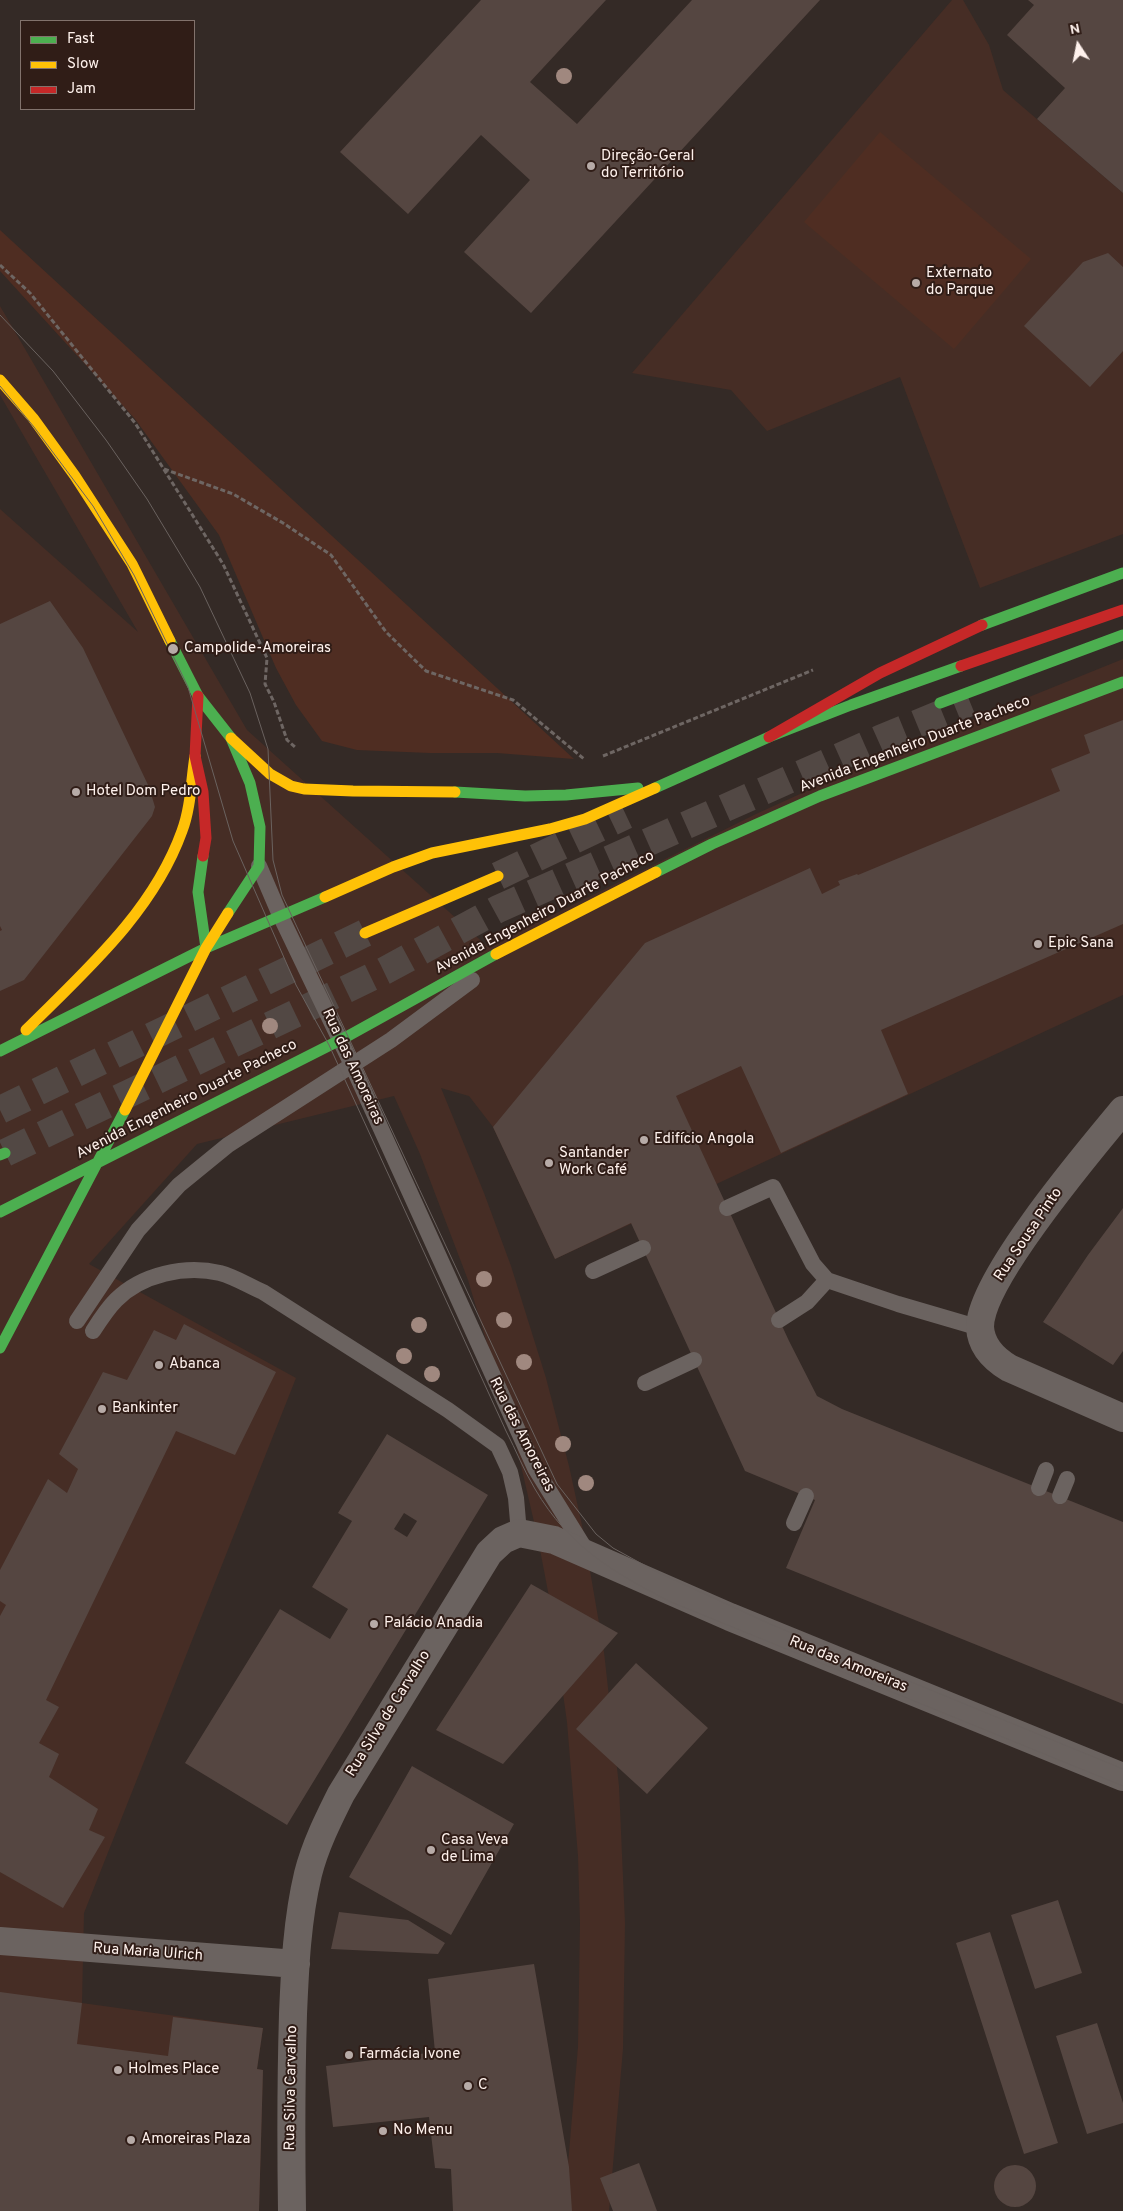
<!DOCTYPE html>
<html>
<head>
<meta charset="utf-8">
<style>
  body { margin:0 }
  #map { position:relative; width:1123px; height:2211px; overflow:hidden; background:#342a26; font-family:Overpass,sans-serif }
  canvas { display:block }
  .legend { position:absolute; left:20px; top:20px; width:175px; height:90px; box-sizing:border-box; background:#301d17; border:1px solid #82726c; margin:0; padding:6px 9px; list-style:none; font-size:15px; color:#fef1ec }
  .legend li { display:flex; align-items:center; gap:10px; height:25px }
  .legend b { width:25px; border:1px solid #82726c }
  .north { position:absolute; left:1053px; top:20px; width:50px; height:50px; -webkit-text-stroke:4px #301d17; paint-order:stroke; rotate:349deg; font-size:14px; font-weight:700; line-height:20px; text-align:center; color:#fef1ec }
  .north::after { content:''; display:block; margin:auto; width:18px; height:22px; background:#fef1ec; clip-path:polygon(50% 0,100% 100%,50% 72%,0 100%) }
</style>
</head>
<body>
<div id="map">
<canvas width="1123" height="2211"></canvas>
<ul class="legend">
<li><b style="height:6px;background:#4caf50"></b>Fast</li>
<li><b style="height:6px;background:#ffc107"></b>Slow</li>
<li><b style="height:6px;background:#c62828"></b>Jam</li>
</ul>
<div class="north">N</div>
</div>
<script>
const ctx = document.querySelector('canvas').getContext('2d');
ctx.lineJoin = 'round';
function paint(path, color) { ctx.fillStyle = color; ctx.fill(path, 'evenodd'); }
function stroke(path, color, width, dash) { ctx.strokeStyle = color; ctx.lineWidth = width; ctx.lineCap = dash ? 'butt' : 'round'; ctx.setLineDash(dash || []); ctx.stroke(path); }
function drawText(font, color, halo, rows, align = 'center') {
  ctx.font = font + ' Overpass,sans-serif'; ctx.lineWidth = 4; ctx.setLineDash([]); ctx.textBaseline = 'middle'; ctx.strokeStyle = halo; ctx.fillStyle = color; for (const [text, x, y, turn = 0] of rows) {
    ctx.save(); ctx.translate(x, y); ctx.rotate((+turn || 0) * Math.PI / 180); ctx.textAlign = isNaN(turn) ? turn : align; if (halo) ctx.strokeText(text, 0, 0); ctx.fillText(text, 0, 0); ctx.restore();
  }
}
const built = new Path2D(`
  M 952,0 L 963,0 L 989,45 L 1003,90 L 1123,193 L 1123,534 L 980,588 L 900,377 L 767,431 L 731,390 L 632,373 Z
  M 0,306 L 247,730 L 488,947 L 756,814 L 888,754 L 1123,659 L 1123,995 L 555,1259 L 493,1127 L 469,1096 L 441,1088 L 484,1193 L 511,1266 L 546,1378 L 569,1466 L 583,1530 L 604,1652 L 619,1786 L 625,1923 L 623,2049 L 609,2211 L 564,2211 L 578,2047 L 580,1923 L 578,1856 L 567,1722 L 550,1602 L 538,1539 L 512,1427 L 468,1280 L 420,1154 L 394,1096 L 197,1144 L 89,1264 L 296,1378 L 84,1913 L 82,2003 L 263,2028 L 257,2069 L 263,2070 L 259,2211 L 0,2211 L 0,509 L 138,632 L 0,395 Z`);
const green = new Path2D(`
  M 880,132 L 1031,259 L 954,349 L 804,222 Z
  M 0,230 L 574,759 L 497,753 L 430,753 L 357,750 L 322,741 L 296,705 L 276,668 L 219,535 L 135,419 L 0,271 Z`);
const building = new Path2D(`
  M 481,0 L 606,0 L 530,82 L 577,124 L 692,0 L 820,0 L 531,313 L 464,252 L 530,180 L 481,135 L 408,214 L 340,152 Z
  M 1028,0 L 1123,0 L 1123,193 L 1037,119 L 1065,88 L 1007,35 L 1034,5 Z
  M 1108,253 L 1123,267 L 1123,351 L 1090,387 L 1024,326 L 1083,262 Z
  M 50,601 L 83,648 L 149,787 L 155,807 L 152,816 L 24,980 L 0,991 L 0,931 L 2,930 L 0,926 L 0,624 Z
  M 1123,720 L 1123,924 L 881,1030 L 908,1094 L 781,1153 L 741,1066 L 676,1096 L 789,1341 L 817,1396 L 842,1409 L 1123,1522 L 1123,1704 L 786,1568 L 815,1500 L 745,1471 L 631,1223 L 555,1259 L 493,1127 L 645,943 L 810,868 L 822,894 L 840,885 L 838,881 L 857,874 L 858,875 L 1060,791 L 1051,769 L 1090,753 L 1084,735 Z
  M 1123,1208 L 1123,1351 L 1113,1365 L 1043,1322 L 1088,1255 Z
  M 184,1324 L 276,1372 L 235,1455 L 176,1431 L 46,1700 L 59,1707 L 39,1743 L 59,1754 L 49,1777 L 98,1809 L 89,1830 L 105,1837 L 63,1908 L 0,1872 L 0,1616 L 6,1605 L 0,1601 L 0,1570 L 48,1479 L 67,1493 L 78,1469 L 59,1454 L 103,1372 L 127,1380 L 154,1330 L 176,1340 Z
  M 387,1434 L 488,1495 L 287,1825 L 185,1763 L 280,1609 L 330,1639 L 348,1609 L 312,1587 L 352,1521 L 338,1513 ZM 404,1513 L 417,1521 L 407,1537 L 394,1529 Z
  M 531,1584 L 618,1633 L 503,1764 L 436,1730 Z
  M 636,1663 L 708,1728 L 647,1794 L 576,1729 Z
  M 412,1766 L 514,1824 L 451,1935 L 349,1877 Z
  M 1058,1900 L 1082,1973 L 1035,1989 L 1011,1915 Z
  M 339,1912 L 408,1920 L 445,1943 L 438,1954 L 331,1949 Z
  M 990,1932 L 1058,2143 L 1024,2154 L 956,1943 Z
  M 534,1964 L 569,2167 L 572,2211 L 453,2211 L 451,2169 L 435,2168 L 429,2117 L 333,2127 L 326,2066 L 435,2052 L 428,1979 Z
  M 0,1992 L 82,2003 L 77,2044 L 168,2056 L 173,2017 L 263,2028 L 257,2069 L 263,2070 L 259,2211 L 0,2211 Z
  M 1097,2023 L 1123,2103 L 1123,2123 L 1087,2134 L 1056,2036 Z
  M 639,2163 L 657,2211 L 613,2211 L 600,2178 Z
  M994 2186a21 21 0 1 1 42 0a21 21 0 1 1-42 0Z`);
const highwayTunnel = new Path2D(`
  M 498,876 L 626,815
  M 0,1110 L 365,933
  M 5,1153 L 384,971 L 498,909 L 880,739 L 970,702`);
const path = new Path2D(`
  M 0,265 L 30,293 L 135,423 L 223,564 L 267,658 L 265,684 L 274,702 L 287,740 L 296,748
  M 164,469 L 233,494 L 283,523 L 331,555 L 386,632 L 426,671 L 513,700 L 584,759
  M 603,756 L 813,670`);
const lane = new Path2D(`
  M 259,866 L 280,915 L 352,1065 L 535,1468 L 587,1552
  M 727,1208 L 773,1187 L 813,1264 L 827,1280 L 898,1304 L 980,1328
  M 593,1271 L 643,1248
  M 779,1320 L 807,1302 L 827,1280
  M 77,1321 L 138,1230 L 179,1185 L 228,1145 L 391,1040 L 472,980
  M 93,1331 C 100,1320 107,1309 116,1300 C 142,1274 185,1265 220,1273 C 235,1277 249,1286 263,1292 L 448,1410 L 498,1446 L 510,1472 L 516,1498 L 519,1533
  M 645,1383 L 694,1360
  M 1039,1488 L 1046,1470
  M 1060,1496 L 1067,1479
  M 794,1523 L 806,1496`);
const street = new Path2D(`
  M 1123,1110 C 1090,1150 980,1279 980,1327 C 981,1346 994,1359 1009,1368 L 1123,1418
  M 0,1941 L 296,1964
  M 292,2211 C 291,2145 291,2080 293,2014 C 295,1967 297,1920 308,1874 C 315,1846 328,1820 341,1794 L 489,1553 L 503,1540 L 519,1533 L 554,1540 L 730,1617 L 1123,1777`);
const fast = new Path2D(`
  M 982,625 L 1123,573
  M 170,641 L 198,696 L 231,738 L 250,783 L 260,827 L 259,866 L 228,913
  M 940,703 L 1123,635
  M 655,788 L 769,737 L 851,705 L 961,666
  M 455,792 L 525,796 L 566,795 L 638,788
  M 203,856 L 198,892 L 206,948
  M 656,872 L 712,844 L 820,796 L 1123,682
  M 0,1051 L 206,948 L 325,897
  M 0,1155 L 5,1153
  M 0,1212 L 348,1036 L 496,954
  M 0,1348 L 125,1110`);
const slow = new Path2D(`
  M 0,380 L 33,418 L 75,476 L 132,564 L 170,641
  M 231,738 L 270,774 L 291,786 L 304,789 L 353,791 L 455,792
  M 325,897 L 393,867 L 432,853 L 550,829 L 585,819 L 655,788
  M 365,933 L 498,876
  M 496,954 L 656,872
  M 26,1030 C 85,971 153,912 182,831 C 191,807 191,781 195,756
  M 125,1110 L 206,948 L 228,913`);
const jam = new Path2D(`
  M 961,666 L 1123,610
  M 198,696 L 195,756 L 203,792 L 206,838 L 203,856
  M 769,737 L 880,673 L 982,625`);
const tram = new Path2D(`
  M 0,315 L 53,371 L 106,440 L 147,499 L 200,587 L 250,693 L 268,749 L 273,860 L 282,895 L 557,1484 L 596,1534 L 613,1548 L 655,1571 L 770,1624 L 1123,1769
  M 0,386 L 34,427 L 93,506 L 134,575 L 188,687 L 233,841 L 296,985 L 329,1045 L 506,1431 C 516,1450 524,1471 535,1489 C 569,1547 614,1573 671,1602 L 1123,1786`);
const trees = [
  [564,76],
  [270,1026],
  [484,1279],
  [504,1320],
  [419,1325],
  [404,1356],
  [524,1362],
  [432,1374],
  [563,1444],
  [586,1483]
];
const markers = [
  [591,166,5,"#b7aba7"],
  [916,283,5,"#b7aba7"],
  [173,649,6,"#b7aba7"],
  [76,792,5,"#b7aba7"],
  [1038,944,5,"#b7aba7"],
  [644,1140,5,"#b7aba7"],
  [549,1163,5,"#b7aba7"],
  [159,1365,5,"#b7aba7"],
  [102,1409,5,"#b7aba7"],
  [374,1624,5,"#b7aba7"],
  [431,1850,5,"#b7aba7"],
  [349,2055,5,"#b7aba7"],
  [118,2070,5,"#b7aba7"],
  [468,2086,5,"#b7aba7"],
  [383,2131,5,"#b7aba7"],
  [131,2140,5,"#b7aba7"]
];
const poiNames = [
  ["Direção-Geral",601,157],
  ["do Território",601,174],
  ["Externato",926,274],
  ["do Parque",926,291],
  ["Campolide-Amoreiras",184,649],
  ["Hotel Dom Pedro",86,792],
  ["Epic Sana",1048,944],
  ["Edifício Angola",654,1140],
  ["Santander",559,1154],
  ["Work Café",559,1171],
  ["Abanca",169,1365],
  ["Bankinter",112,1409],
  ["Palácio Anadia",384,1624],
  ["Casa Veva",441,1841],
  ["de Lima",441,1858],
  ["Farmácia Ivone",359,2055],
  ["Holmes Place",128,2070],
  ["C",478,2086],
  ["No Menu",393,2131],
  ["Amoreiras Plaza",141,2140]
];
const streetNames = [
  ["Avenida Engenheiro Duarte Pacheco",915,745,-21],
  ["Avenida Engenheiro Duarte Pacheco",545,913,-28],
  ["Rua das Amoreiras",352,1067,65],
  ["Avenida Engenheiro Duarte Pacheco",187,1100,-27],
  ["Rua Sousa Pinto",1029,1235,-56],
  ["Rua das Amoreiras",521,1435,63],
  ["Rua das Amoreiras",848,1665,22],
  ["Rua Silva de Carvalho",389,1714,-58],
  ["Rua Maria Ulrich",148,1953,4],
  ["Rua Silva Carvalho",292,2088,-89]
];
paint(built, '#462d25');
paint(green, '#4f2d22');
paint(building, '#554641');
stroke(highwayTunnel, '#524844', 28, [28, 14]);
stroke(path, '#6e6663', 3, [5, 2.5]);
stroke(lane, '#6b6360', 16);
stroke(street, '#6b6360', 28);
stroke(fast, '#4caf50', 11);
stroke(slow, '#ffc107', 11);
stroke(jam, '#c62828', 11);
stroke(tram, '#6a625f', 1);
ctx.fillStyle = '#a0887f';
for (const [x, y] of trees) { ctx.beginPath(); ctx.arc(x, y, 8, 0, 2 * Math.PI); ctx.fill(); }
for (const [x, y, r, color] of markers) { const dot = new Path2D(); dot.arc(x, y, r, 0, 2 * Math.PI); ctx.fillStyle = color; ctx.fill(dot); stroke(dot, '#301d17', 2); }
drawText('15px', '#fef1ec', '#301d17', poiNames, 'left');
drawText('15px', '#fef1ec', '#301d17', streetNames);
</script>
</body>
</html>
